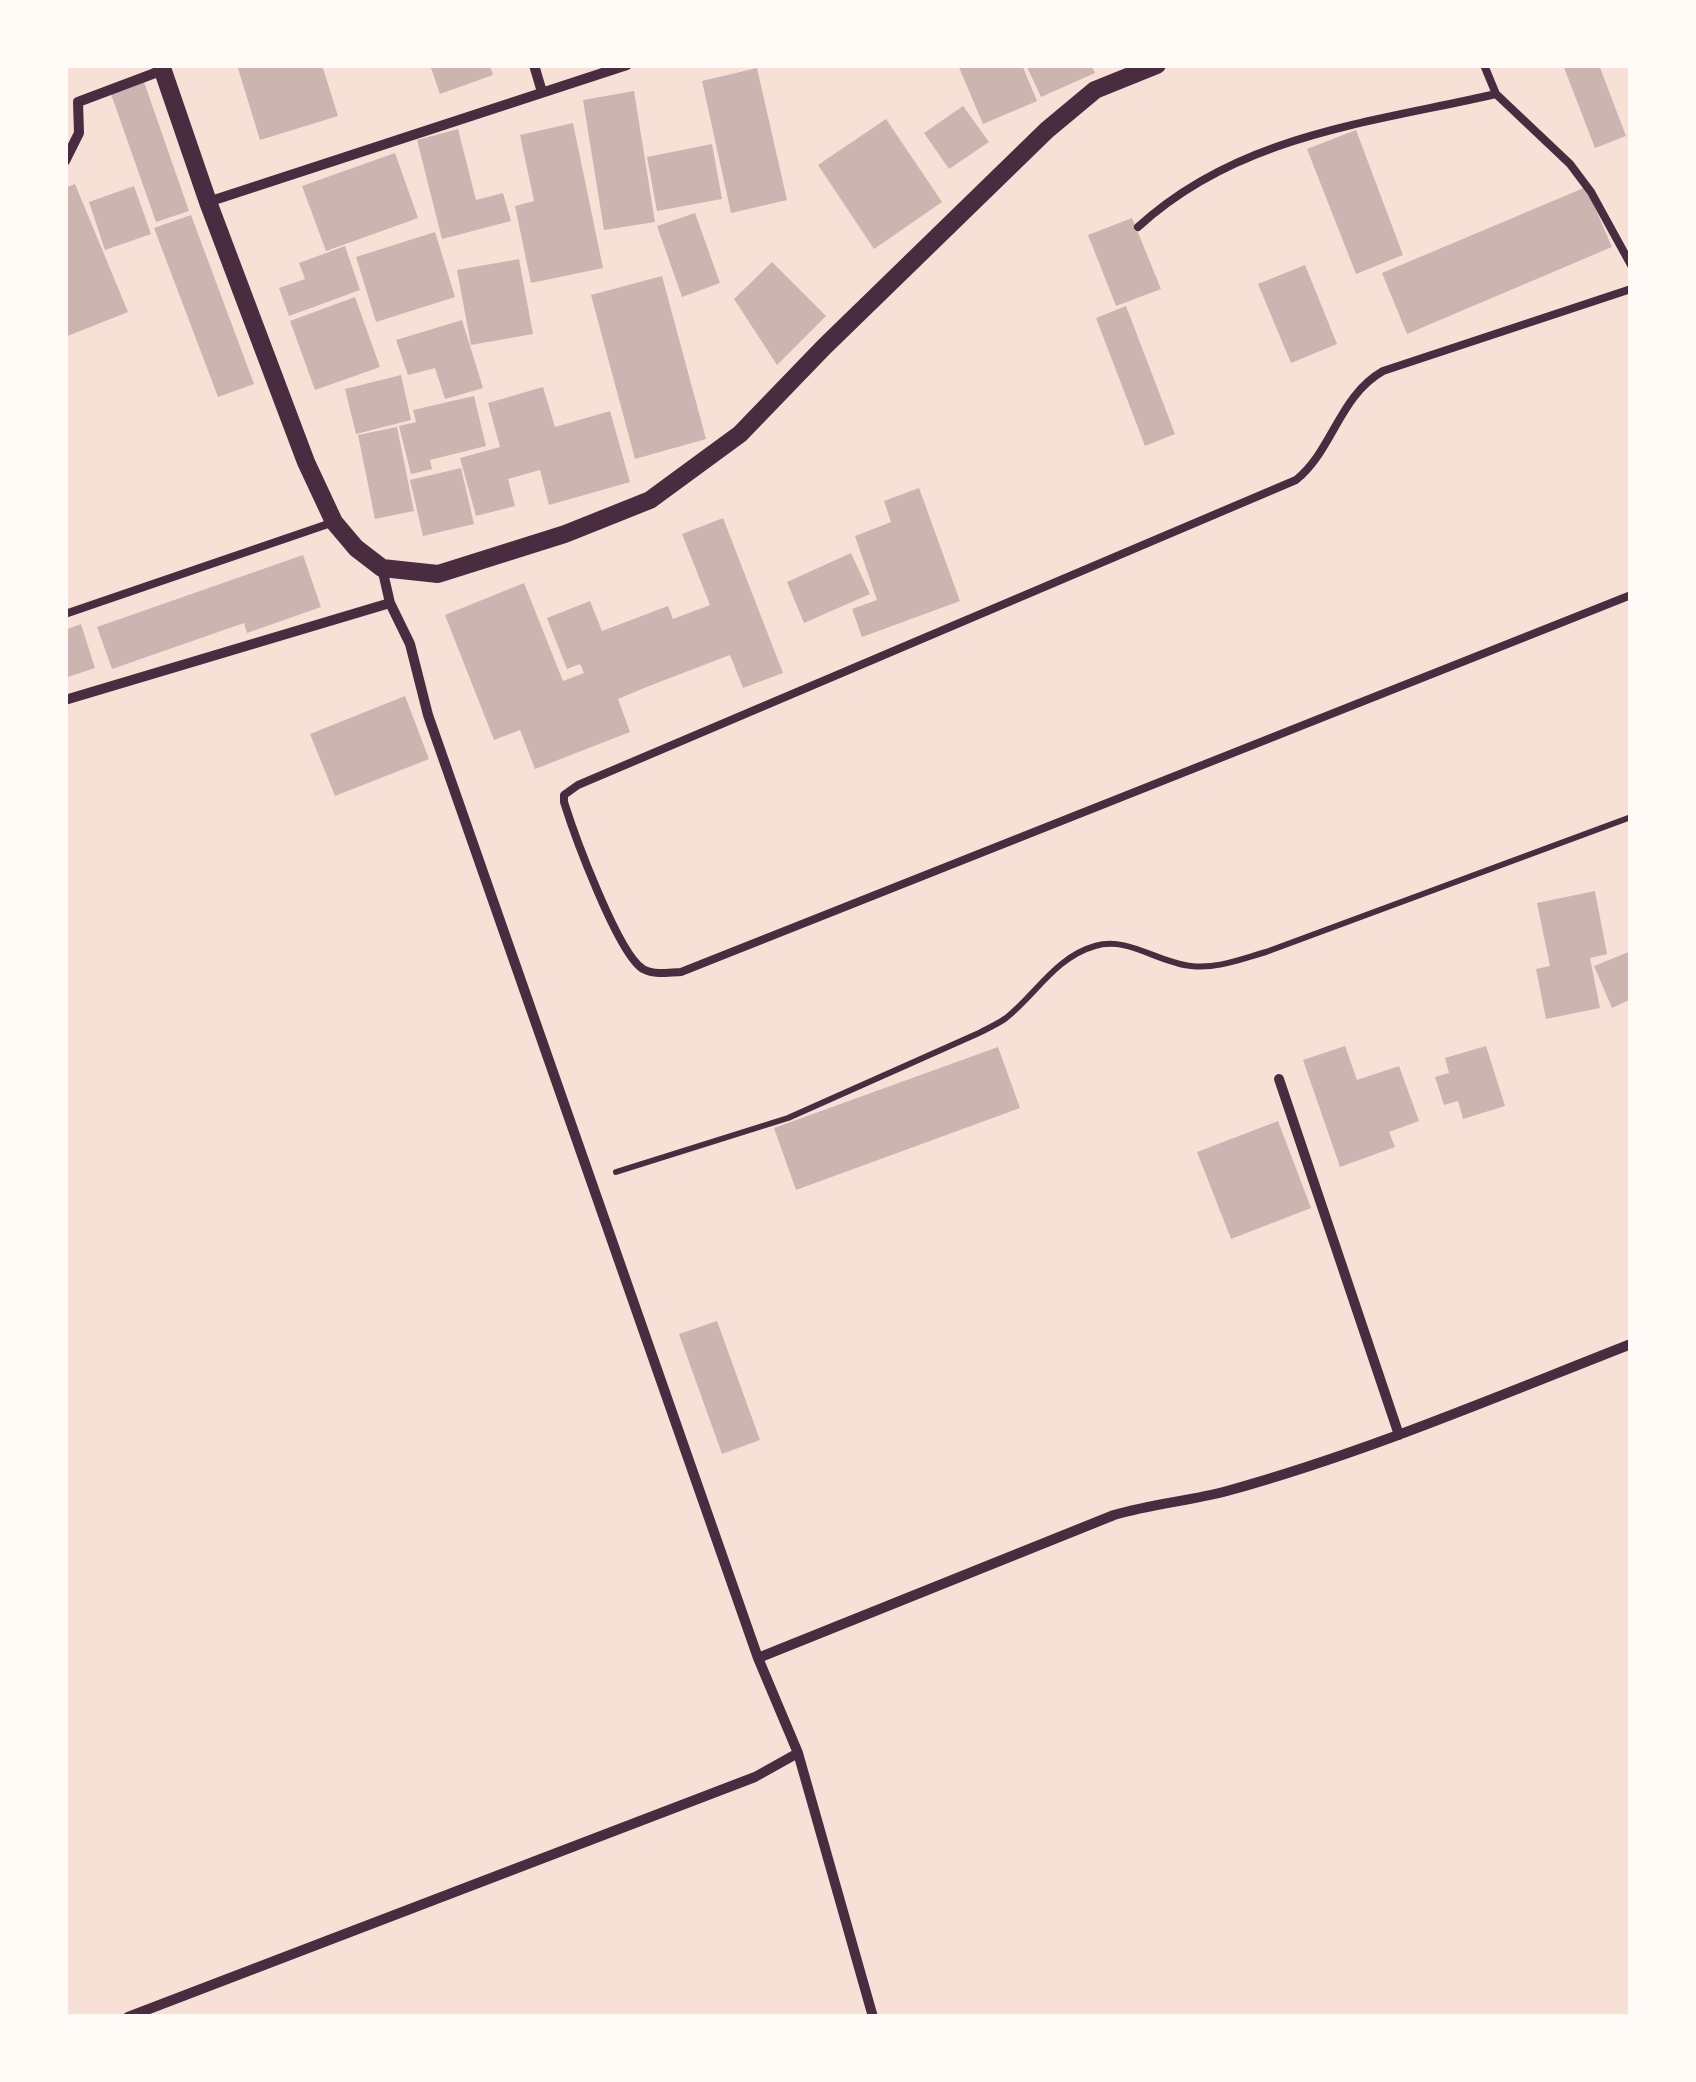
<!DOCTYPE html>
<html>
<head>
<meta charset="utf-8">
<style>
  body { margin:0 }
  #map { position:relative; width:1696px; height:2082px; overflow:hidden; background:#f7e1d7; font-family:"Public Sans",sans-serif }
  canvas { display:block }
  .frame { position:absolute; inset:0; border:68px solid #fffaf5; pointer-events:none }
</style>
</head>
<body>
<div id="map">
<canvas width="1696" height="2082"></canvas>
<div class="frame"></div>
</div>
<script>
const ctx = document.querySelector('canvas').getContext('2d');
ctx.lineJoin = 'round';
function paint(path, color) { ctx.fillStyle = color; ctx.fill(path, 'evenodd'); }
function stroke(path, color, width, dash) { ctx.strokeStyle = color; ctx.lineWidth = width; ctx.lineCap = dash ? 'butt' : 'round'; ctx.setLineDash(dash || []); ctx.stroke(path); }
const building = new Path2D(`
  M 237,65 L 322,65 L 338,116 L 260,140 Z
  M 430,65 L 490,65 L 493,75 L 440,94 Z
  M 958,65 L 1022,65 L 1037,101 L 983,124 Z
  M 1026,65 L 1091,65 L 1095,73 L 1041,97 Z
  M 1563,65 L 1599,65 L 1626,136 L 1595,148 Z
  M 757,68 L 787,200 L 731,213 L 702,81 Z
  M 144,82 L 189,211 L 156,222 L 111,94 Z
  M 634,91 L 655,222 L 604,230 L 583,100 Z
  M 963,106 L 989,142 L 949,169 L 924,133 Z
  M 886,119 L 942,202 L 874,249 L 818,165 Z
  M 573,123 L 603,268 L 531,283 L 515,206 L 534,201 L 520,135 Z
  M 458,129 L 476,200 L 503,193 L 511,221 L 442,239 L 417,140 Z
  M 1356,130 L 1403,255 L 1356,274 L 1307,149 Z
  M 712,144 L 722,199 L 657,211 L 647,157 Z
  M 395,153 L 418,218 L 326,251 L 302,186 Z
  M 75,184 L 128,312 L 65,337 L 65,188 Z
  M 134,186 L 151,234 L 105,250 L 89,202 Z
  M 1586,187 L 1612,247 L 1407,334 L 1382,273 Z
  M 695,213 L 720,283 L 682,297 L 657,226 Z
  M 191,215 L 254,384 L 218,397 L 154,228 Z
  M 1132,218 L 1161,289 L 1116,306 L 1088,235 Z
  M 435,232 L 455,297 L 376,322 L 356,257 Z
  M 345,246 L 360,290 L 289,316 L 279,288 L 305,279 L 299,263 Z
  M 519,259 L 533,334 L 471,345 L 457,270 Z
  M 772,262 L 826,316 L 777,365 L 734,299 Z
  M 1305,265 L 1337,344 L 1291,363 L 1258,284 Z
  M 662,276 L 706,439 L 635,459 L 591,295 Z
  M 355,297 L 380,367 L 315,390 L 290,321 Z
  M 1126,306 L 1175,434 L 1145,446 L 1096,318 Z
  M 462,320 L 483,388 L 445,399 L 435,368 L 408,375 L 396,340 Z
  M 401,375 L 411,420 L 356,434 L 345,389 Z
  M 543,387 L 555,427 L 610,411 L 630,482 L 549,505 L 540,470 L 508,479 L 515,506 L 476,516 L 460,458 L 500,447 L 488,403 Z
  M 474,396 L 486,446 L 430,460 L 432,469 L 411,474 L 399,426 L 416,422 L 413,410 Z
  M 397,427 L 414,511 L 375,519 L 358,435 Z
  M 461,468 L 474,524 L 423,536 L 410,480 Z
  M 919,488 L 960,601 L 862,637 L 852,609 L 877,600 L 855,536 L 891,522 L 884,501 Z
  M 723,518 L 783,673 L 743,688 L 730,655 L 649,686 L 618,699 L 630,732 L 535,769 L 520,730 L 494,740 L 445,615 L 524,583 L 563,681 L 584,673 L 580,664 L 567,669 L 547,618 L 590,601 L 602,631 L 668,606 L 673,619 L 710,605 L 682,534 Z
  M 851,553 L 870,594 L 804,623 L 787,582 Z
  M 303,555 L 321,607 L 247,633 L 244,623 L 112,669 L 97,627 Z
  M 81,624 L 95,668 L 65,678 L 65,630 Z
  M 405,696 L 429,759 L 335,796 L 310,734 Z
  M 1595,891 L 1607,954 L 1590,958 L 1600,1008 L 1546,1019 L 1536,969 L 1550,966 L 1537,903 Z
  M 1631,951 L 1631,999 L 1612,1008 L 1594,966 Z
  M 1345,1046 L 1357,1080 L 1399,1066 L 1419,1121 L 1389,1132 L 1395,1147 L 1340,1167 L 1303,1060 Z
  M 1486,1046 L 1505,1106 L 1463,1119 L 1458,1101 L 1444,1105 L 1435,1077 L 1449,1073 L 1445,1058 Z
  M 998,1047 L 1020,1108 L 796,1190 L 774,1128 Z
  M 1278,1121 L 1311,1208 L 1231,1239 L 1197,1152 Z
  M 717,1321 L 760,1440 L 722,1454 L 679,1334 Z`);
const path = new Path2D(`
  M 616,1172 L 788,1118 L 979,1033 C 988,1028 998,1024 1006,1018 C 1036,994 1056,957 1095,946 C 1128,936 1158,963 1191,966 C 1217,969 1241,959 1266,952 L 1631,817`);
const service = new Path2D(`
  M 1484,65 L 1496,94 L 1570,164 L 1591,192 L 1631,265
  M 1138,227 C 1238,135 1369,123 1496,94
  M 1631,289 L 1383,371 C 1339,396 1333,450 1296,480 L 578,785 L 564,795 L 564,802 C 574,834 618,954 643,969 C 654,975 668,973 681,972 L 1631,595
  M 65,614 L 334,522`);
const minor = new Path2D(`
  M 534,65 L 542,92
  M 65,161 L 79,133 L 78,102 L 163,70
  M 208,202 L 627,65
  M 65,700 L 390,603
  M 1279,1079 L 1399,1435
  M 758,1658 L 1114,1515 C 1152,1504 1189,1501 1227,1491 C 1365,1453 1498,1396 1631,1344
  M 798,1753 L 873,2017
  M 128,2017 L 755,1777 L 798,1753 L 758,1658 L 428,715 L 410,644 L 390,603 L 382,568`);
const tertiary = new Path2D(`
  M 161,65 L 208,202 L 306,462 L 334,522 L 356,548 L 382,568 L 438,574 L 565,534 L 650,500 L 740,434 L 824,347 L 1047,130 L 1095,90 L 1157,65`);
paint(building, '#ccb4b1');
stroke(path, '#4a2c40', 6);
stroke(service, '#4a2c40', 8);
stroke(minor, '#4a2c40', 10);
stroke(tertiary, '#4a2c40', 18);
</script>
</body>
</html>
